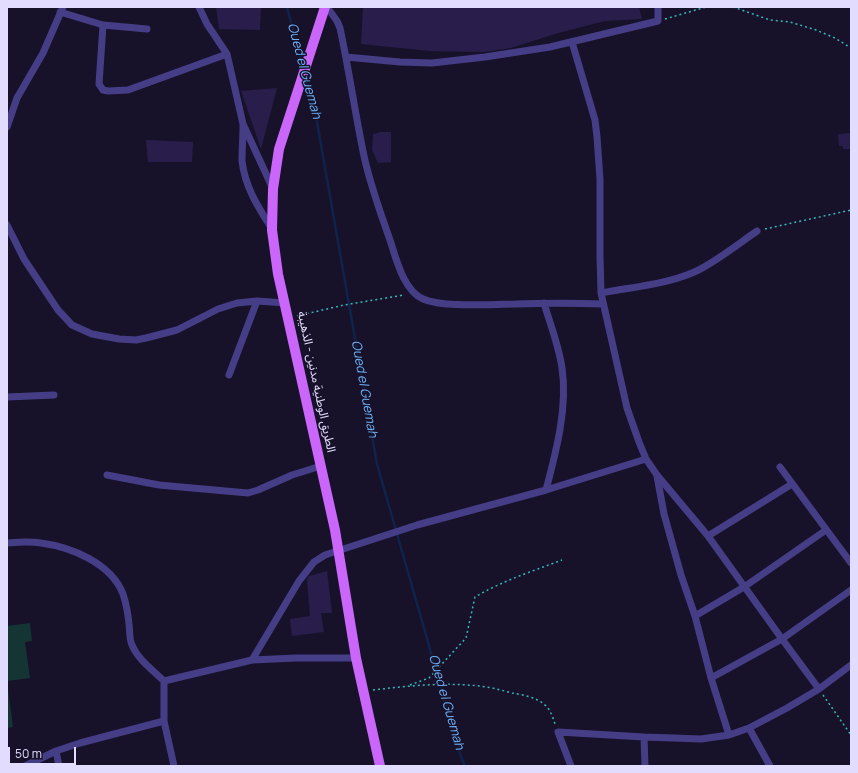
<!DOCTYPE html>
<html>
<head>
<meta charset="utf-8">
<style>
  body { margin:0 }
  #map { position:relative; width:858px; height:773px; overflow:hidden; background:#17122a; font-family:Manrope,sans-serif }
  canvas { display:block }
  .frame { position:absolute; inset:0; border:8px solid #e2dcfe; pointer-events:none }
  .scale { position:absolute; left:8px; top:747px; width:68px; height:18px; box-sizing:border-box; border:2px solid #e2dcfe; border-top:0; padding-left:5px; font-size:12px; line-height:14px; white-space:nowrap; color:#e2dcfe; -webkit-text-stroke:3px #17122a; paint-order:stroke }
</style>
</head>
<body>
<div id="map">
<canvas width="858" height="773"></canvas>
<div class="frame"></div>
<div class="scale">50 m</div>
</div>
<script>
const ctx = document.querySelector('canvas').getContext('2d');
ctx.lineJoin = 'round';
function paint(path, color) { ctx.fillStyle = color; ctx.fill(path, 'evenodd'); }
function stroke(path, color, width, dash) { ctx.strokeStyle = color; ctx.lineWidth = width; ctx.lineCap = dash ? 'butt' : 'round'; ctx.setLineDash(dash || []); ctx.stroke(path); }
function drawText(font, color, halo, rows, align = 'center') {
  ctx.font = font + ' Manrope,"Noto Sans Arabic",sans-serif'; ctx.lineWidth = 3; ctx.setLineDash([]); ctx.textBaseline = 'middle'; ctx.strokeStyle = halo; ctx.fillStyle = color; for (const [text, x, y, turn = 0] of rows) {
    ctx.save(); ctx.translate(x, y); ctx.rotate((+turn || 0) * Math.PI / 180); ctx.textAlign = isNaN(turn) ? turn : align; if (halo) ctx.strokeText(text, 0, 0); ctx.fillText(text, 0, 0); ctx.restore();
  }
}
const green = new Path2D(`
  M 30,623 L 32,641 L 25,642 L 30,678 L 7,681 L 13,727 L 7,728 L 7,626 Z`);
const stream = new Path2D(`
  M 287,7 L 302,64
  M 306,79 L 317,122 L 377,464 L 460,754 L 465,766`);
const building = new Path2D(`
  M 216,7 L 261,7 L 260,30 L 219,29 Z
  M 363,7 L 639,7 L 642,19 L 605,21 L 558,33 L 511,48 L 484,52 L 430,51 L 361,44 Z
  M 277,88 L 261,149 L 241,91 Z
  M 381,132 L 391,132 L 391,162 L 378,163 L 372,150 L 373,134 Z
  M 851,133 L 851,149 L 843,149 L 843,146 L 839,146 L 838,134 Z
  M 146,140 L 193,142 L 192,162 L 148,162 Z
  M 327,571 L 332,613 L 321,613 L 324,632 L 292,636 L 290,619 L 310,616 L 307,579 L 309,576 Z`);
const path = new Path2D(`
  M 733,7 L 770,20 L 790,22 L 816,30 L 835,38 L 851,48
  M 665,19 L 706,7
  M 765,229 L 851,210
  M 297,316 L 344,305 L 404,295
  M 410,685 L 429,678 L 466,638 L 475,597 C 502,581 533,571 562,560
  M 373,690 C 408,686 443,682 479,686 C 490,687 501,690 512,693 C 523,695 537,697 546,706 C 551,711 553,718 555,724
  M 823,695 L 851,735`);
const minor = new Path2D(`
  M 199,7 L 207,24 L 227,54 L 243,124 L 273,189
  M 327,7 L 337,21 L 340,28 C 349,70 355,113 364,156 C 370,184 380,212 390,240 C 396,258 403,290 423,299 C 444,308 491,304 516,304 C 545,303 574,303 603,304
  M 60,12 L 103,25 L 147,29
  M 103,25 L 99,84 L 103,90 L 108,91 L 128,90 L 227,54
  M 572,42 L 595,120 L 597,137 L 600,179 L 600,256 L 601,293 L 627,408 L 639,442 L 646,459 L 657,475 L 708,536 L 782,639 L 819,689
  M 346,57 L 400,62 L 432,63 L 485,57 L 550,47 L 658,21 L 658,7
  M 243,126 C 243,138 242,149 242,161 C 245,187 258,207 272,229
  M 7,127 L 17,98 L 43,53 L 63,7
  M 7,225 L 24,259 L 58,310 L 72,325 L 92,334 L 119,339 L 136,340 L 146,338 L 177,330 L 218,309 L 237,303 L 257,301 L 285,303
  M 601,293 C 631,287 663,285 692,273 C 712,265 738,244 757,231
  M 544,303 C 550,324 559,346 562,368 C 568,407 556,452 546,490
  M 229,375 L 257,301
  M 7,397 L 54,395
  M 780,467 L 851,563
  M 107,475 L 159,485 L 248,493 L 258,490 L 292,475 L 321,466
  M 657,476 L 664,514 L 681,575 L 695,616 L 711,678 L 729,735
  M 708,536 L 792,484
  M 7,543 C 18,542 29,541 41,543 C 71,547 111,563 123,594 C 126,603 128,614 129,624 C 130,630 129,639 132,645 C 138,660 153,670 164,681
  M 695,616 L 744,587 L 826,530
  M 252,660 L 299,581 L 314,562 L 325,555 L 417,525 L 546,490 L 646,459
  M 711,678 L 782,639 L 851,590
  M 749,728 L 770,766
  M 644,737 L 645,766
  M 56,751 L 59,766
  M 25,766 L 56,751 L 80,743 L 164,721
  M 174,766 L 164,721 L 164,681 L 252,660 L 296,658 L 356,658
  M 571,766 L 558,732 L 644,737 L 701,739 L 729,735 L 749,728 L 787,708 L 819,689 L 851,665`);
const primary = new Path2D(`
  M 325,7 L 279,149 L 273,189 L 272,230 L 278,274 L 335,530 L 356,658 L 380,766`);
const streetNames = [
  ["الطريق الوطنية مدنين - الذهيبة",316,382,78]
];
const waterNames = [
  ["Oued el Guemah",304,71,75],
  ["Oued el Guemah",364,389,80],
  ["Oued el Guemah",446,702,74]
];
paint(green, '#153434');
stroke(stream, '#0f234c', 2.5);
paint(building, '#291e4b');
stroke(path, '#35b9b8', 1.5, [2, 3]);
stroke(minor, '#453e87', 7);
stroke(primary, '#ca67fa', 10);
drawText('12px', '#e2dcfe', '#17122a', streetNames);
drawText('italic 13px', '#6eb2fa', '#17122a', waterNames);
</script>
</body>
</html>
